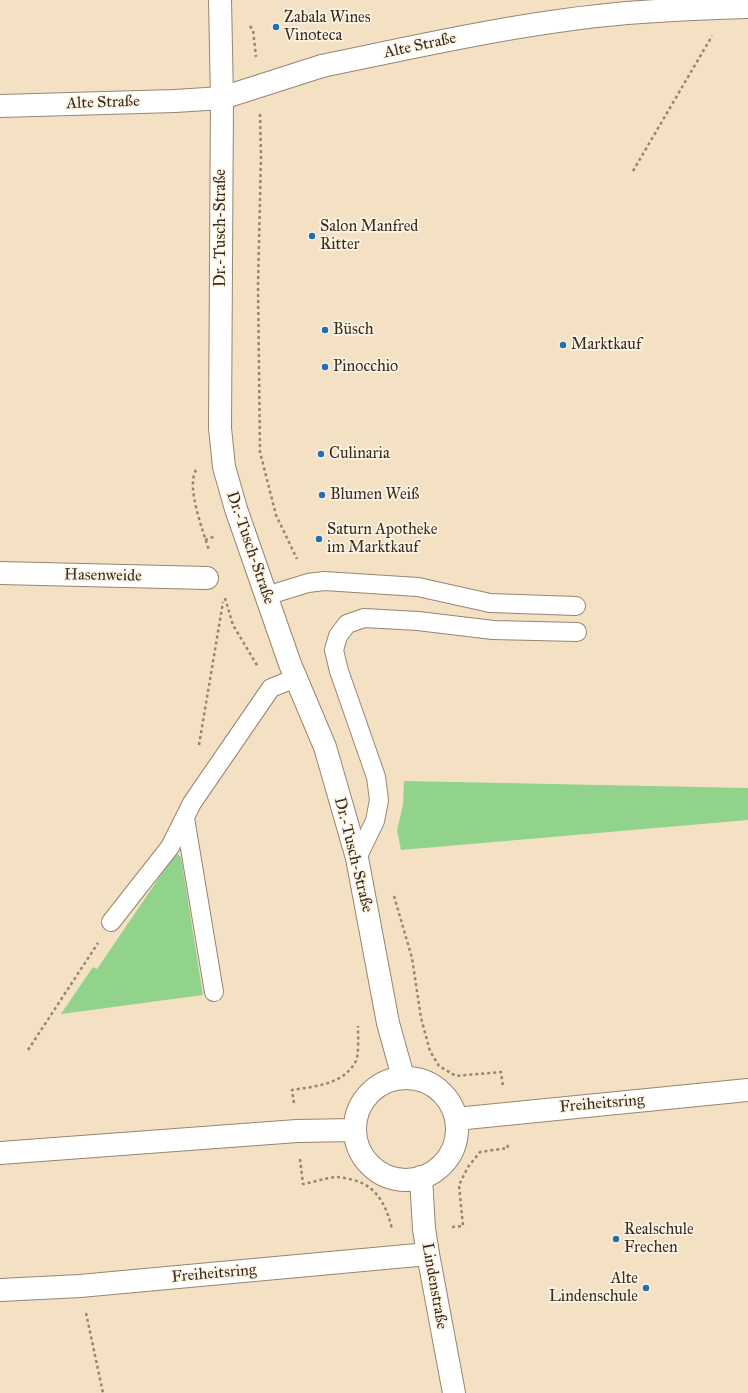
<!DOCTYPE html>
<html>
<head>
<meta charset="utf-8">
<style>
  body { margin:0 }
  canvas { display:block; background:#f4e0c3 }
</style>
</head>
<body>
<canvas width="748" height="1393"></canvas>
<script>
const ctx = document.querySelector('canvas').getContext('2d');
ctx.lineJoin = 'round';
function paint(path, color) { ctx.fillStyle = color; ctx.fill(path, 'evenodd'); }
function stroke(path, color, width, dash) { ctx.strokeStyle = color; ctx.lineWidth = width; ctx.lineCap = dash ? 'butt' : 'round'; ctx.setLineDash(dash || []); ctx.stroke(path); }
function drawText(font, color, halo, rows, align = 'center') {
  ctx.font = font + ' "IM FELL Great Primer",serif'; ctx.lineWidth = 3.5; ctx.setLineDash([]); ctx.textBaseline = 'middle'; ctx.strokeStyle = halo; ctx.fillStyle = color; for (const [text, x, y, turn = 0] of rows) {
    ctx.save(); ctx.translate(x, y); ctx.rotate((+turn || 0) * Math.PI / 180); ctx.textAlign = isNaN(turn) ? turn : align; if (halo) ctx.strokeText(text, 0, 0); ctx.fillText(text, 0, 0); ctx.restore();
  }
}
const green = new Path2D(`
  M 404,781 L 748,788 L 748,820 L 401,850 L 397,830 L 403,805 Z
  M 176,853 L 181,857 L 203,995 L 61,1014 L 93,967 L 97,969 Z`);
const path = new Path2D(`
  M 250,26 L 253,30 L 256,57
  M 260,114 L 261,156 L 258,286 L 260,452 L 276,515 L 297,559
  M 633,171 L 712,36
  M 196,470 C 186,487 203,531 209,550
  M 205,540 L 216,536
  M 225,598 L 233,625 L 258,667
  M 199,745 L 223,602
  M 394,896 L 412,958 L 421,1018 L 430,1051 L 439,1066 L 456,1076 L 501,1072 L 503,1087
  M 28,1050 L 98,943
  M 294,1103 L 292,1090 C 316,1086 343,1085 356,1061 C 359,1054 358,1035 358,1026
  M 300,1159 L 303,1184 C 314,1182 326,1178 337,1177 C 340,1177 345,1178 349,1179 C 376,1184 386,1204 392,1229
  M 452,1227 L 463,1226 L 459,1185 L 468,1167 L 480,1152 L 508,1148 L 507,1142
  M 86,1313 L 103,1393`);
const service = new Path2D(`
  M 266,596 L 308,583 L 324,581 L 418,587 L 490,603 L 576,606
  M 185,818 L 214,992
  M 357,858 L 375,821 L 379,800 L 376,777 L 339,671 L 334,650 L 338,636 L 347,624 L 364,618 L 418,621 L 493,630 L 577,632
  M 111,922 L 170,847 L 192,803 L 271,688 L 296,678`);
const pedestrian = new Path2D(`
  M 222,98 L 322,66`);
const minor = new Path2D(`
  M 322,66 C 423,45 524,22 627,13 C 667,10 708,8 748,7
  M 0,106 L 175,101 L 222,98
  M 0,573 L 207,578
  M 0,1290 L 80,1286 L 428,1254`);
const tertiary = new Path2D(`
  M 220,0 L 222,98 L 220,428 L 224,467 L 236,509 L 290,664 L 325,747 L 357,858 L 388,1023 L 403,1077
  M 421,1177 L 424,1229 L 428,1254 L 454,1393`);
const secondary = new Path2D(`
  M355 1129a51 51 0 1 1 102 0a51 51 0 1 1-102 0Z
  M 456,1119 L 748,1090
  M 0,1153 L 297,1131 L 355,1130`);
const markers = [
  [276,27,4,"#1f6fb2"],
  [312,236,4,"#1f6fb2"],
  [325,330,4,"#1f6fb2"],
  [563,345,4,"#1f6fb2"],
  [325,367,4,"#1f6fb2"],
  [321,454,4,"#1f6fb2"],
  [322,495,4,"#1f6fb2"],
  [319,539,4,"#1f6fb2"],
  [616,1239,4,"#1f6fb2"],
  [646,1288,4,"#1f6fb2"]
];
const poiNames = [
  ["Zabala Wines",284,18],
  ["Vinoteca",284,36],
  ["Salon Manfred",320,227],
  ["Ritter",320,245],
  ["Büsch",333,330],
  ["Marktkauf",571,345],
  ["Pinocchio",333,367],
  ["Culinaria",329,454],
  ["Blumen Weiß",330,495],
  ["Saturn Apotheke",327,530],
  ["im Marktkauf",327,548],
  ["Realschule",624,1230],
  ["Frechen",624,1248],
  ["Alte",638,1279,"right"],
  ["Lindenschule",638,1297,"right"]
];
const streetNames = [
  ["Alte Straße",420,46,-12],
  ["Alte Straße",103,103,-2],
  ["Dr.-Tusch-Straße",221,228,-90],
  ["Dr.-Tusch-Straße",250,548,71],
  ["Hasenweide",103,576,1],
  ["Dr.-Tusch-Straße",353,855,76],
  ["Freiheitsring",602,1104,-5],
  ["Freiheitsring",214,1274,-5],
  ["Lindenstraße",434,1286,80]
];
paint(green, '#91d38b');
stroke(service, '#988570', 20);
stroke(pedestrian, '#988570', 24);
stroke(minor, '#988570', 24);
stroke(tertiary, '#988570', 24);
stroke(secondary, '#988570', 24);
stroke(path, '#988570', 2.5, [3, 3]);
stroke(service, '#fff', 18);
stroke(pedestrian, '#fff', 22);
stroke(minor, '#fff', 22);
stroke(tertiary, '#fff', 22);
stroke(secondary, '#fff', 22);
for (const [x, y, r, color] of markers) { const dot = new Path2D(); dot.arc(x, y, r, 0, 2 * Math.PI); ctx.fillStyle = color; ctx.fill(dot); stroke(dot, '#fcf5e5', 1.5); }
drawText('16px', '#3b2a1e', '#fcf5e5', poiNames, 'left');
drawText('16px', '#3b2a1e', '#fcf5e5', streetNames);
</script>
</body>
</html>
